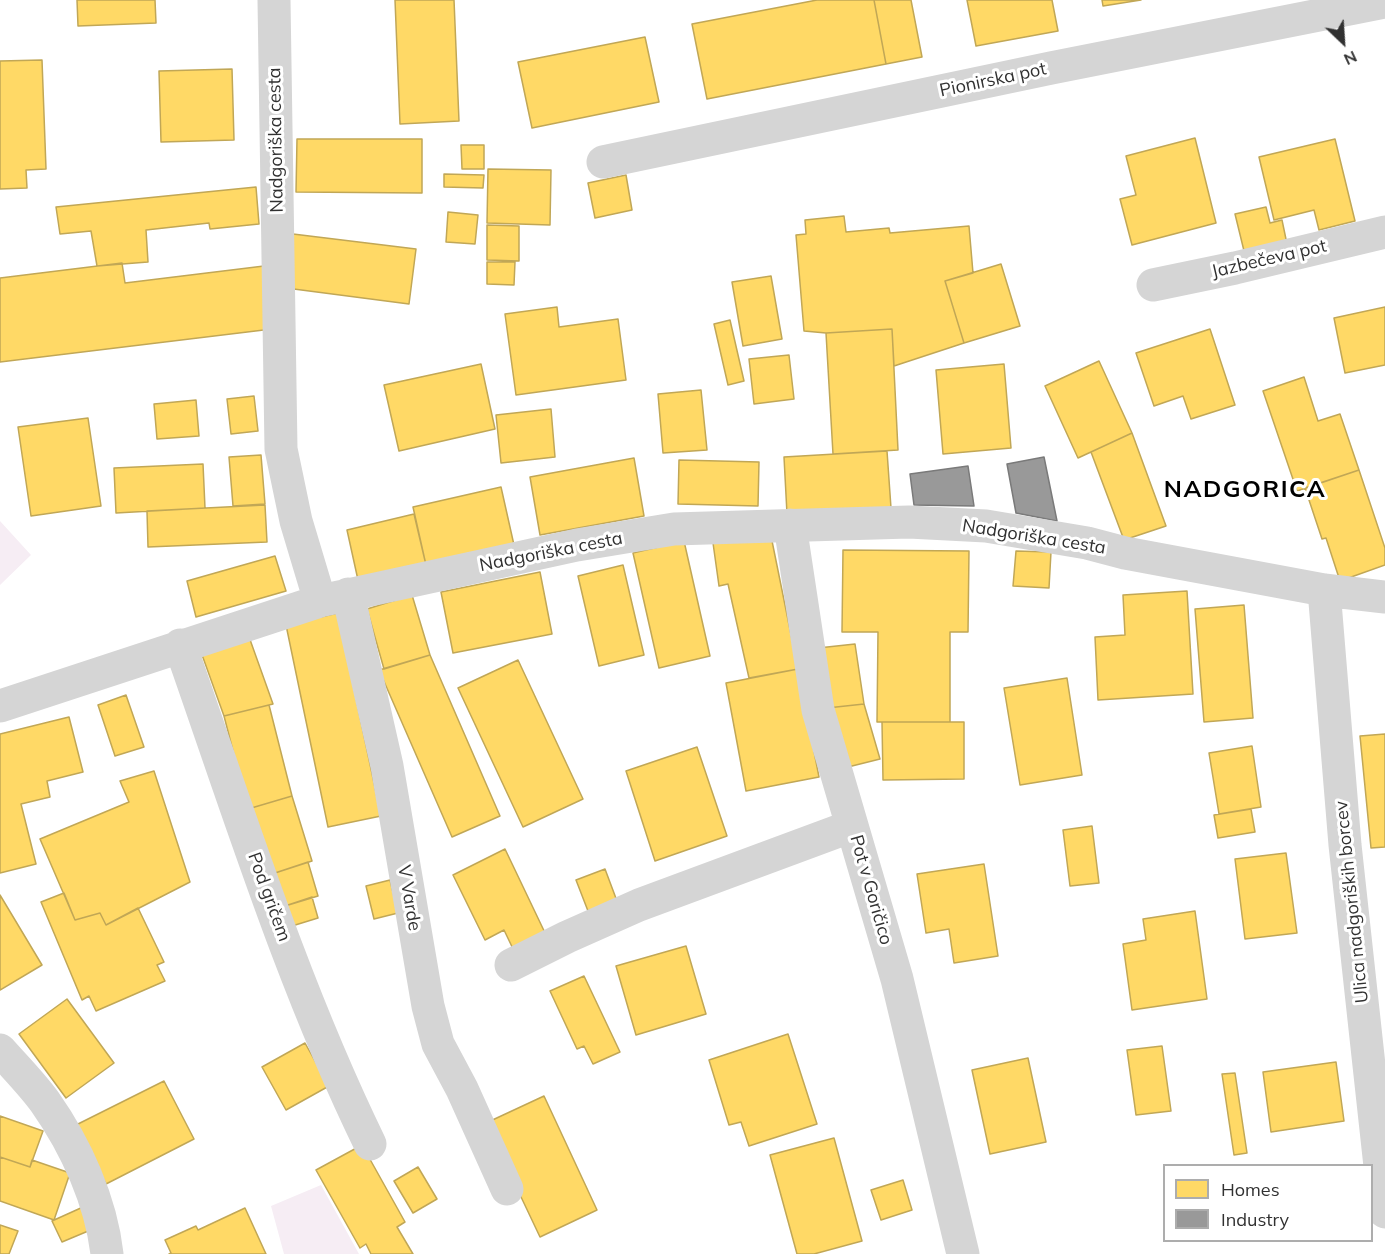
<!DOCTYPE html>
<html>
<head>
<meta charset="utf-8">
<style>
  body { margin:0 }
  #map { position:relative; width:1385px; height:1254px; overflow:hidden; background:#fff; font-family:Mulish,sans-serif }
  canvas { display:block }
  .legend { position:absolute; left:1163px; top:1164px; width:210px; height:78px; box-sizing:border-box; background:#fff; border:2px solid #adadad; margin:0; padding:8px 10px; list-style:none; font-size:18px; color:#313131 }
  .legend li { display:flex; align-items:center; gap:12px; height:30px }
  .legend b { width:30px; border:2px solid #adadad }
  .north { position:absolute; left:1313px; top:12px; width:60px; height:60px; -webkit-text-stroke:4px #fff; paint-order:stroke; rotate:155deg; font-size:16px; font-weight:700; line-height:24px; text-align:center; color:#313131 }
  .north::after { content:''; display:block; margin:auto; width:21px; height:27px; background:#313131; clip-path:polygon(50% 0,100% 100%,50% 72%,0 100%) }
</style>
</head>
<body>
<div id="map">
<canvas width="1385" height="1254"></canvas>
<ul class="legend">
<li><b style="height:16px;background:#ffd966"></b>Homes</li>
<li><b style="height:16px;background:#999"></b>Industry</li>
</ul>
<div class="north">N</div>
</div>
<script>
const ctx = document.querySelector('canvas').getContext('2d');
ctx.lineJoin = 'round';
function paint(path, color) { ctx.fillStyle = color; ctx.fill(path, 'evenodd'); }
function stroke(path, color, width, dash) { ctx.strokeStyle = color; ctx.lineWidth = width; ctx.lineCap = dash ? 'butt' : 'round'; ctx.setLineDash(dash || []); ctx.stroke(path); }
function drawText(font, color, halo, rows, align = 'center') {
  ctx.font = font + ' Mulish,sans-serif'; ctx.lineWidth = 6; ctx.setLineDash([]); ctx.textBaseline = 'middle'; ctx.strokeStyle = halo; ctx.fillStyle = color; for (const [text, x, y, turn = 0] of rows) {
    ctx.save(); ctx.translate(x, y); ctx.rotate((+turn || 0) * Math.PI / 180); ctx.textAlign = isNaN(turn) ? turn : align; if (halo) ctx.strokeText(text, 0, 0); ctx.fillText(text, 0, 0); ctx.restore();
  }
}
const green = new Path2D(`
  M 0,521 L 31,555 L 0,585 Z
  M 321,1185 L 359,1254 L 284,1254 L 271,1206 Z`);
const homes = new Path2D(`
  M 77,0 L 155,0 L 156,23 L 78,26 Z
  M 395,0 L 454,0 L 459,121 L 400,124 Z
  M 817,0 L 874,0 L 886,64 L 707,99 L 692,24 Z
  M 874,0 L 911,0 L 922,57 L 886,64 Z
  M 967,0 L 1052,0 L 1058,31 L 976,46 Z
  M 1102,0 L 1141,0 L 1103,6 Z
  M 645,37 L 659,102 L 532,128 L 518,62 Z
  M 42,60 L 46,169 L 26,170 L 27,188 L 0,189 L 0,61 Z
  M 232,69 L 234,140 L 161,142 L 159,71 Z
  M 1195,138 L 1216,223 L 1132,245 L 1120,199 L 1136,195 L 1126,156 Z
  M 297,139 L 422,139 L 422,193 L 296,192 Z
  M 1335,139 L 1355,221 L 1319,230 L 1314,210 L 1274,220 L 1259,157 Z
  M 461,145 L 484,145 L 484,169 L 462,169 Z
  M 488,169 L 551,170 L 550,225 L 487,223 Z
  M 444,174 L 484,175 L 483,188 L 444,187 Z
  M 626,175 L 632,210 L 595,218 L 588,183 Z
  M 256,187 L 259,224 L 210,229 L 209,223 L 146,230 L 148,262 L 97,266 L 91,231 L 60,234 L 56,207 Z
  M 1266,207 L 1270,223 L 1282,220 L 1287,244 L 1245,255 L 1235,214 Z
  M 448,212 L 478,215 L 475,244 L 446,242 Z
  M 844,216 L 846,232 L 889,228 L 890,233 L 969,226 L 973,273 L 945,281 L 964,343 L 894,366 L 892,329 L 826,333 L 804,331 L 796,235 L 806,234 L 805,220 Z
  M 487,225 L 519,226 L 519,261 L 487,260 Z
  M 293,234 L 416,249 L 409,304 L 286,288 Z
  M 487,262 L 515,262 L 514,285 L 487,284 Z
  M 122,263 L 125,283 L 264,266 L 272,329 L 0,362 L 0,278 Z
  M 1001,264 L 1020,326 L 964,343 L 945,281 Z
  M 771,276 L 782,339 L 743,346 L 732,282 Z
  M 557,307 L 559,327 L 618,319 L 626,380 L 516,395 L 505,314 Z
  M 1385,307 L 1385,365 L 1345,373 L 1334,318 Z
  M 730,320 L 744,381 L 728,385 L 714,324 Z
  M 892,329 L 898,450 L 833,454 L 826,333 Z
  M 1210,329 L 1235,405 L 1191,419 L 1183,396 L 1154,406 L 1136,353 Z
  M 789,355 L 794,399 L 754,404 L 749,359 Z
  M 1099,361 L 1132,433 L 1078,458 L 1045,386 Z
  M 481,364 L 495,429 L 399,451 L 384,385 Z
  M 1004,364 L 1011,448 L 943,454 L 936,370 Z
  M 1304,377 L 1318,421 L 1340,414 L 1359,470 L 1297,491 L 1263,391 Z
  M 701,390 L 707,450 L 663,453 L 658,394 Z
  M 254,396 L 258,431 L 231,434 L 227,399 Z
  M 196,400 L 199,436 L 157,439 L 154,404 Z
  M 551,409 L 555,457 L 501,463 L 496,415 Z
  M 88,418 L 101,506 L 31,516 L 18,427 Z
  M 1132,433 L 1166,526 L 1124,540 L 1091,452 Z
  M 887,451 L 891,508 L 787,514 L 784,457 Z
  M 261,455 L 265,504 L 233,506 L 229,457 Z
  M 634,458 L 644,516 L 540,535 L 530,477 Z
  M 679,460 L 759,462 L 758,506 L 678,504 Z
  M 203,464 L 205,508 L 116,513 L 114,468 Z
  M 1359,470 L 1385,548 L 1385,565 L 1340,581 L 1326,538 L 1322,539 L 1305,488 Z
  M 501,487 L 514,545 L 426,565 L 413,507 Z
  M 265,505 L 267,542 L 148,547 L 147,511 Z
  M 414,514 L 426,565 L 358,580 L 347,530 Z
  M 771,536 L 798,669 L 749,678 L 728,584 L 719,586 L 713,543 Z
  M 684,541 L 710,656 L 659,668 L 633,553 Z
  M 843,550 L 969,551 L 968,632 L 950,632 L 950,722 L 877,722 L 878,632 L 842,632 Z
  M 1016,551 L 1051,552 L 1049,588 L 1013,586 Z
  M 275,556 L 286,591 L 196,617 L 187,581 Z
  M 623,565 L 644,655 L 599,666 L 578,576 Z
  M 540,572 L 552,634 L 453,653 L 441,592 Z
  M 1187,591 L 1193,694 L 1098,700 L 1095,637 L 1125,635 L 1123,595 Z
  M 412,595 L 430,655 L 384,669 L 367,609 Z
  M 1244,605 L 1253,718 L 1204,722 L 1195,609 Z
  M 338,613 L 381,816 L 328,827 L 286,625 Z
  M 248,634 L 273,704 L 224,716 L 201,652 Z
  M 855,644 L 864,704 L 827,708 L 818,648 Z
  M 430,655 L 500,816 L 452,837 L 379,670 Z
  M 518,660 L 583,799 L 523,827 L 458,688 Z
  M 798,669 L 819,777 L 746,791 L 726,683 Z
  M 1067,678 L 1082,775 L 1020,785 L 1004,688 Z
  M 126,695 L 144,747 L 115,756 L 98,705 Z
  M 864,704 L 880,759 L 848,767 L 827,708 Z
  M 269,705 L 292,796 L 248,809 L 224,716 Z
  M 69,717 L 83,772 L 47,781 L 50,797 L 21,804 L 36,864 L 0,873 L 0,734 Z
  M 882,722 L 964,722 L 964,779 L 883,780 Z
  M 1385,734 L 1385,847 L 1371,848 L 1360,736 Z
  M 1252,746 L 1261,807 L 1219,814 L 1209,753 Z
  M 697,747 L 727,836 L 655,861 L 626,771 Z
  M 154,771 L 190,882 L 106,925 L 100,913 L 75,920 L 40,839 L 129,802 L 120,781 Z
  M 292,796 L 312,861 L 275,873 L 248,809 Z
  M 1251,809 L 1255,832 L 1218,838 L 1214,815 Z
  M 1092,826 L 1099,883 L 1070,886 L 1063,830 Z
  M 505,849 L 547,937 L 515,953 L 504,930 L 485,940 L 453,875 Z
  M 1286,853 L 1297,933 L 1245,939 L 1235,859 Z
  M 308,862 L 318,896 L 285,906 L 275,873 Z
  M 984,864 L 998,956 L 954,963 L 949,929 L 926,933 L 917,874 Z
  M 605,869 L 617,901 L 588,911 L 576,880 Z
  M 390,880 L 398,913 L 374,919 L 366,886 Z
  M 64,893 L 75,920 L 100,913 L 106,925 L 138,908 L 164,962 L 157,965 L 165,981 L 96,1011 L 89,996 L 82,1000 L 41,902 Z
  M 0,895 L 42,965 L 0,990 Z
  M 312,897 L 318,918 L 292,926 L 285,906 Z
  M 1195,911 L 1207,999 L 1132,1010 L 1123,944 L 1146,940 L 1143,919 Z
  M 686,946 L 706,1014 L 636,1035 L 616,966 Z
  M 584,976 L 620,1052 L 593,1064 L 584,1046 L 577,1049 L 550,991 Z
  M 67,999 L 114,1063 L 66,1098 L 19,1034 Z
  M 788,1034 L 817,1124 L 749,1146 L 741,1122 L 729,1125 L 709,1060 Z
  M 305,1043 L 329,1086 L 286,1110 L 262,1067 Z
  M 1162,1046 L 1171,1111 L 1136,1115 L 1127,1050 Z
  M 1028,1058 L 1046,1142 L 990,1154 L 972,1070 Z
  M 1336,1062 L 1344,1121 L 1271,1132 L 1263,1072 Z
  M 1235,1073 L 1247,1153 L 1234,1155 L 1222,1074 Z
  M 164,1081 L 194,1139 L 106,1184 L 76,1125 Z
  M 544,1096 L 597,1210 L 540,1237 L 486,1123 Z
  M 0,1116 L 43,1131 L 30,1167 L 0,1157 Z
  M 834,1138 L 862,1241 L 814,1254 L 797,1254 L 770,1155 Z
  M 362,1145 L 405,1222 L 397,1227 L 413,1254 L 371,1254 L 366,1244 L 360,1248 L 316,1170 Z
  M 0,1157 L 30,1167 L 32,1160 L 70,1173 L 54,1220 L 0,1201 Z
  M 418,1167 L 437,1199 L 413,1213 L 394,1181 Z
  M 903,1180 L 912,1210 L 881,1220 L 871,1190 Z
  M 83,1207 L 93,1229 L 62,1242 L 52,1221 Z
  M 245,1208 L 266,1254 L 169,1254 L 171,1253 L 165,1240 L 196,1226 L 198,1230 Z
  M 0,1225 L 18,1231 L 9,1254 L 0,1254 Z`);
const industry = new Path2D(`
  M 1044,457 L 1057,521 L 1016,513 L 1007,464 Z
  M 968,466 L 974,506 L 914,505 L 910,474 Z`);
const minor = new Path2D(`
  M 274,0 L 281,449 L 296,521 L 320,601
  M 603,162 L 1051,68 L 1385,2
  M 1153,285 L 1235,268 L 1385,232
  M 790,525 L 818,710 L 897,979 L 963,1254
  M 1324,590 L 1345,845 L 1385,1212
  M 348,594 L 387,766 L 428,1006 L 438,1044 L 462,1089 L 507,1189
  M 180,645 C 239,813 292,984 370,1144
  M 0,706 L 320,601 L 577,545 L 674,529 L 909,522 L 986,526 L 1087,543 L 1125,553 L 1324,590 L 1385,597
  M 511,965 L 567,937 L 639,905 L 852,826
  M 0,1050 C 15,1067 32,1084 45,1102 C 76,1146 101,1201 107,1254`);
const streetNames = [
  ["Pionirska pot",993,80,-12],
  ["Nadgoriška cesta",276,140,-91],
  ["Jazbečeva pot",1269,259,-13],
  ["Nadgoriška cesta",1034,537,9],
  ["Nadgoriška cesta",551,552,-11],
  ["Pot v Goričico",871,890,74],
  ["Pod gričem",269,897,70],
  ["V Varde",409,898,80],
  ["Ulica nadgoriških borcev",1352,902,-96]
];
const districtNames = [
  ["NADGORICA",1245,490]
];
paint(green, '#f6edf4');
paint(homes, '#ffd966');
stroke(homes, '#c1a756', 1.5);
paint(industry, '#999');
stroke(industry, '#7a7a7a', 1.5);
stroke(minor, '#d5d5d5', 33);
drawText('18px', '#313131', '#fff', streetNames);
ctx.letterSpacing = '1.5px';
drawText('bold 24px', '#000', '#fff', districtNames);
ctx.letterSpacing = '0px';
</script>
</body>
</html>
